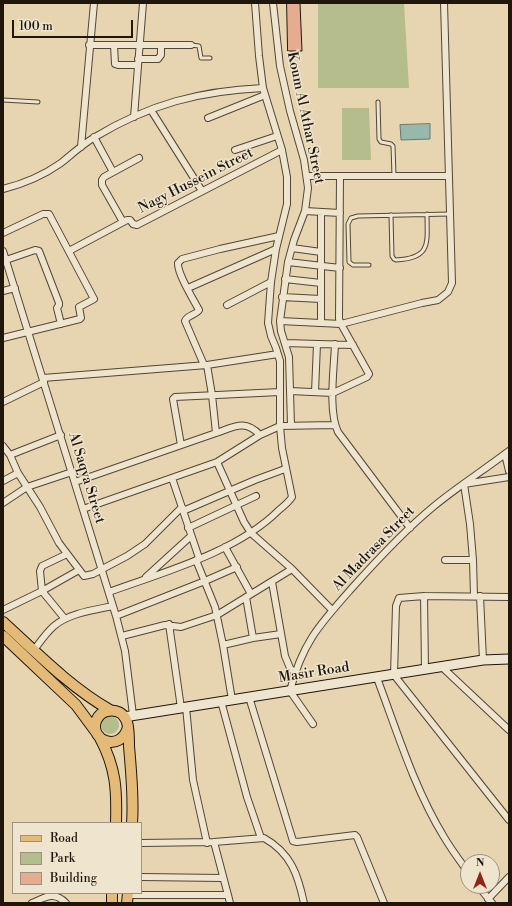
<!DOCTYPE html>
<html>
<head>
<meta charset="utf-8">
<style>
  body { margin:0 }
  #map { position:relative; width:512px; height:906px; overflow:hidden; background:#e7d5b2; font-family:"Libre Bodoni",serif }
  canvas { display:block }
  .frame { position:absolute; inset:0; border:4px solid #20160b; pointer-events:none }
  .legend { position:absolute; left:12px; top:822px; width:130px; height:72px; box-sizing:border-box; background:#efe4cd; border:1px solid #9c927f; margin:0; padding:5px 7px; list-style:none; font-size:12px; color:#20160b }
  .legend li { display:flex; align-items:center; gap:8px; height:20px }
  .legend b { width:20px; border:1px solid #9c927f }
  .north { position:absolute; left:460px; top:854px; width:40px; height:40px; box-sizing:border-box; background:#efe4cd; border:1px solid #9c927f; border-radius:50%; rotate:0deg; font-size:11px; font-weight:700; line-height:16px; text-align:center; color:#20160b }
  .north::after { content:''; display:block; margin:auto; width:14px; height:18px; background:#8f2418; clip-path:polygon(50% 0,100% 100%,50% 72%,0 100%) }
  .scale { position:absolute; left:12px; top:20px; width:121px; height:18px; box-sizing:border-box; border:2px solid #20160b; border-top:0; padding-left:5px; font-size:12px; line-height:14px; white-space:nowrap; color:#20160b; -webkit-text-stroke:3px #efe4cd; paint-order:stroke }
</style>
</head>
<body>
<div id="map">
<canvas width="512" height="906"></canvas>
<div class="frame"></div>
<ul class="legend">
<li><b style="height:5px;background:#e4ba79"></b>Road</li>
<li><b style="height:11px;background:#b6bd8c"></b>Park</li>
<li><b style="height:11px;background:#e6ac8f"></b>Building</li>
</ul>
<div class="north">N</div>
<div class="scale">100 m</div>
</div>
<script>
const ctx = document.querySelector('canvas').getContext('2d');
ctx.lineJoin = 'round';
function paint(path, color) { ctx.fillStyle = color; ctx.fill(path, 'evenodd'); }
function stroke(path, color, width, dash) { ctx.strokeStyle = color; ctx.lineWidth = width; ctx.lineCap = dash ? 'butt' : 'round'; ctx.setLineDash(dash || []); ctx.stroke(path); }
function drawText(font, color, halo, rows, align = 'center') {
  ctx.font = font + ' "Libre Bodoni",serif'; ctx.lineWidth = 3; ctx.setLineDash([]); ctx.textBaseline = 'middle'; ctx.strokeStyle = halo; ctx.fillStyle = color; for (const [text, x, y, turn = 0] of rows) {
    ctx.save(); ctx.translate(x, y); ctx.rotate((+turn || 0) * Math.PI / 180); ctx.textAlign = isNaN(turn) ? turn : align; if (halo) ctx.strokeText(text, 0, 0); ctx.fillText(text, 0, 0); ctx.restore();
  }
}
const green = new Path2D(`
  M 318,3 L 404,3 L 409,88 L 318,88 Z
  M 342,108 L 369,108 L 371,160 L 342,160 Z
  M101 725a9 9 0 1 1 18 0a9 9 0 1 1-18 0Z`);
const water = new Path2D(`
  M 430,124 L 430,139 L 401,140 L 400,125 Z`);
const building = new Path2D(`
  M 287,3 L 300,3 L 302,51 L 288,51 Z`);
const lane = new Path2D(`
  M 191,45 L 199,46 L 201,58 L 210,58
  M 3,100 L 38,102
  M 378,102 L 379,139 L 381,142 L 391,144 L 393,146 L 394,176
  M 391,215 L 392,256 L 394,259 L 396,260 C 432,258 427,243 427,214
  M 369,265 L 353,265 L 349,262 L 348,224 L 351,218 L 358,216 L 450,214`);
const street = new Path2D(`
  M 273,3 L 280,66 L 290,111 L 304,160 L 308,188 L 305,211 L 294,240 L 288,262 L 280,321 L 281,331 L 289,357 L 291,425
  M 89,45 L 191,45
  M 114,45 L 115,64 L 118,65 L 137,65
  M 138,59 L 158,59 L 161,55 L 161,45
  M 151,110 L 202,191
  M 134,117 L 143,3
  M 208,118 L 265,95
  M 94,137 L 113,172
  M 81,147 L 94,3
  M 235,150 L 277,136
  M 307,176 L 448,176
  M 3,189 C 23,184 44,175 61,163 C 72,154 83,144 95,137 C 150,104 199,91 263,88
  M 305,211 L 340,213
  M 321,212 L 321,323
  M 123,222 L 102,185 L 102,180 L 104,177 L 139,158
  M 3,233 L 43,214 L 49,214 L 94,299 L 79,307 L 81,318 L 80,319 L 3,338
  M 292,248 L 321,252
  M 3,251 L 116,616 L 125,651 L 133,715
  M 69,251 L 127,220 L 130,220 L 133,224 L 137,225 L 282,150
  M 6,260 L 35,250 L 39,251 L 59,303 L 59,305 L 57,308 L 61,324
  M 288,262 L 340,268
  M 285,279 L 321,283
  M 188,288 L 276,249
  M 3,291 L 15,288
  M 282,297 L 321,299
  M 227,305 L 271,282
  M 280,321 L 341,324 L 422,303 L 438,300 L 448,292 L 452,283 L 444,3
  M 285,343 L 353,345
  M 335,344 C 334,369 328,411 338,432 L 410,528
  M 204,365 L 185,321 C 187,315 196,315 199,310 C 193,299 177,273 178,263 L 182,259 L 220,249 L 279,236
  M 207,365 L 212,395 L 216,433
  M 43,378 L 207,365 L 278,354
  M 290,391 L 333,393 L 367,377 L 369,374 L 341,324 L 339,319 L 340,176
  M 315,392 L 317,344
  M 3,402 L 44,382
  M 181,445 L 173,399 L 175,397 L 280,392
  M 3,446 L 10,455 L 18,473 L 40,507 L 59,543 L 84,576 L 93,574 L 127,556 L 145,544 L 182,507
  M 505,454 L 509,471
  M 10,455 L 61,435
  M 217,462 L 244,522 L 251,533 L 292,569 L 332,610
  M 172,478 L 199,558
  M 3,481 L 18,473
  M 75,482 L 216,433 C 234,427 245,419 260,435
  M 3,503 L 27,487 L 72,472
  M 83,509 L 217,462 L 260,435 L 280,426 L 334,425
  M 183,511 L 255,480 L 285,469
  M 188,528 L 256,496
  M 225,547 L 251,594
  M 196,560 L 215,607 L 223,645 L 232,700
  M 445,560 L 473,560 L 470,524 L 464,484 L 509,477
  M 473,560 L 474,596
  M 146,577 L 191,536
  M 272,582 L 285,656 L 290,668 L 295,673
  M 109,592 C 164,572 237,552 279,510 C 284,506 289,502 292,497 L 282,448 L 280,426 L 280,361 L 276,348 L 271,336 L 268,323 L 271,282 L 276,249 L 287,204 L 287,177 L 282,150 L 263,88 L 259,56 L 255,3
  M 424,596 L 425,670
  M 480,596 L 483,660
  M 246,597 L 253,638
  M 509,597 L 424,596 L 399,598 L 396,606 L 394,675 L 509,820
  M 3,610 L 42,591 L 79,570
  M 116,616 L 205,581 L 237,567
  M 65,619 L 42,591 L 40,571 L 42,566 L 67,554
  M 169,624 L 181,708
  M 122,636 L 165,625 L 181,627 L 217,615 L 292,569
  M 223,645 L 253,638 L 281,634
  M 34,650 C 40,642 46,633 54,626 C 69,613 94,610 113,606
  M 443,668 L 509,730
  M 377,678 C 397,731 414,788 444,837 C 451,849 460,861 468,872
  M 249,697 L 293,841 L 297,842 L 355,835 L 357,837 L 384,903
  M 221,701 L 247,797 L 261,838
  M 186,707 L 193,780 L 207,843
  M 313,724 L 290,691 C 302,643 320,624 352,588 C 377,560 404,531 433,507 C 457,487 484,470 509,451
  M 214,842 L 228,895
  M 141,843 L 214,842 L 264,838 C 291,853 298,875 304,903
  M 141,877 L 223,878
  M 478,886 L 492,903
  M 128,895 L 228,895 L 230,903
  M 488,899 L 509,877
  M 32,903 C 46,897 54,891 66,903`);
const secondary = new Path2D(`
  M 124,717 L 483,660 L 509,659`);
const primary = new Path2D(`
  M 3,622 C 37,653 70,687 110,710
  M 3,636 L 76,705 L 96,732
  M 128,727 C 121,753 89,741 96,721 C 98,716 102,712 107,711 C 116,709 124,713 127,722 C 129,729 129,738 129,746 C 131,771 134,798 132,823
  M 100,738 C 116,768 117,790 116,823
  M 112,903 L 112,893
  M 127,903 L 128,893`);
const streetNames = [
  ["Koum Al Athar Street",305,118,78],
  ["Nagy Hussein Street",196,181,-27],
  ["Al Saqya Street",86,478,73],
  ["Al Madrasa Street",374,549,-46],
  ["Masir Road",314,673,-9]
];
paint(green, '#b6bd8c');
paint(water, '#97b9ab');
stroke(water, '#67786b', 1);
paint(building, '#e6ac8f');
stroke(building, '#20160b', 1);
stroke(lane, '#524635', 5);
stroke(street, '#524635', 8);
stroke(secondary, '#20160b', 11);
stroke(primary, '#20160b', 12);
stroke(lane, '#efe4cd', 3);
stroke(street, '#efe4cd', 6);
stroke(secondary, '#efe4cd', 9);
stroke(primary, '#e4ba79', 10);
drawText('14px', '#20160b', '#efe4cd', streetNames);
</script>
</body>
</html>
